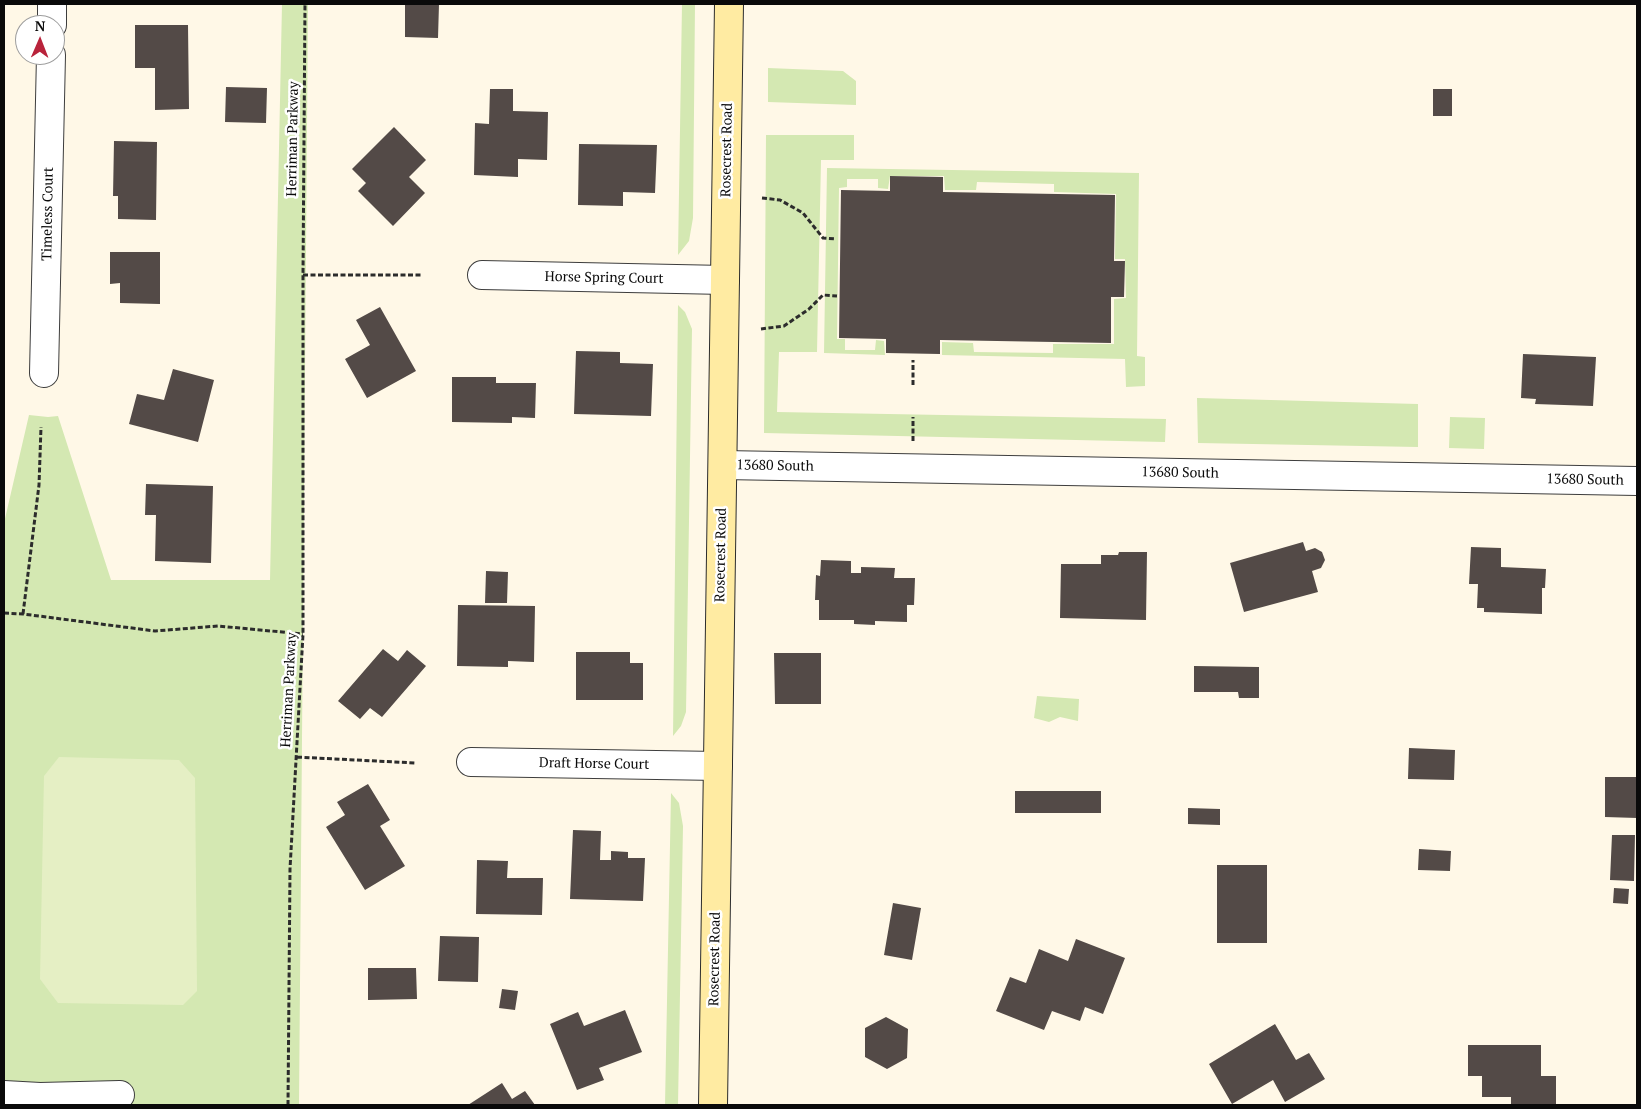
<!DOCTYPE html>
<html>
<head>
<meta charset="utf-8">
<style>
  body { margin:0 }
  #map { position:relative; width:1641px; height:1109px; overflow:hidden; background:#fff8e7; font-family:"PT Serif",serif }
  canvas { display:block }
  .frame { position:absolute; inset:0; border:5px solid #0a0a0a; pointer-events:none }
  .north { position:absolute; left:15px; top:15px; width:50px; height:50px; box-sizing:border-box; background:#fff; border:1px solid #9d9d9d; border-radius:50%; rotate:1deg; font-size:14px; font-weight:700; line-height:20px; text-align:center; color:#0a0a0a }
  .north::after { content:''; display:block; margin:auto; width:18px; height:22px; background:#b9233b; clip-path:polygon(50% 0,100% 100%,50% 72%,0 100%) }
</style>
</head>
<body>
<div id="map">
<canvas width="1641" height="1109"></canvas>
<div class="frame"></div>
<div class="north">N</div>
</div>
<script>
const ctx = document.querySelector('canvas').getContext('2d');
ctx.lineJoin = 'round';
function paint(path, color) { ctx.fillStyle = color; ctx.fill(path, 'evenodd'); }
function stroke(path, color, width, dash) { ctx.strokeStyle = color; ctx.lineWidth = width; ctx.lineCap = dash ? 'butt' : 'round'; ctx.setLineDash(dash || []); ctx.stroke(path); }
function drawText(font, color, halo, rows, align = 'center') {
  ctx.font = font + ' "PT Serif",serif'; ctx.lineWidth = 5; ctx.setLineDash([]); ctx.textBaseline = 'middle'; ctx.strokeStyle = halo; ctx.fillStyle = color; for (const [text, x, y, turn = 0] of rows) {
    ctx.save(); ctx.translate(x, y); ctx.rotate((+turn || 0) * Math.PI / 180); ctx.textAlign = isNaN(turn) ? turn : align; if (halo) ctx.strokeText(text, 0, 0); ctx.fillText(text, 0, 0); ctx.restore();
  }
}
const green = new Path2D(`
  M 282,4 L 308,4 L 299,1105 L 4,1105 L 4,523 L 29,415 L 48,417 L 58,416 L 111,580 L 270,580 Z
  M 682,4 L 695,4 L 693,218 L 689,241 L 678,255 Z
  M 768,68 L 843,71 L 856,81 L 856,105 L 768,102 Z
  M 766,135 L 854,135 L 854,160 L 821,160 L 817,352 L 779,352 L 777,412 L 1166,419 L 1165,442 L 764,433 Z
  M 827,168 L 1139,173 L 1137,356 L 1145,357 L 1145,386 L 1126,387 L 1125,359 L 942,355 L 942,342 L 973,343 L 974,352 L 1053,353 L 1053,344 L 1114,344 L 1114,299 L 1126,298 L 1125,259 L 1115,259 L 1116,194 L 1054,192 L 1054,184 L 977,182 L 976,190 L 945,190 L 944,176 L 890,176 L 888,189 L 878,188 L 878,179 L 847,179 L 847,187 L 839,188 L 837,339 L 845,339 L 845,350 L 875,350 L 876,340 L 884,341 L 885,355 L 824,353 Z
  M 678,305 L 685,312 L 692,329 L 686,712 L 681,726 L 673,736 Z
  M 1197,398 L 1418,404 L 1418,447 L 1198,443 Z
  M 1450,417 L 1485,418 L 1484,449 L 1449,448 Z
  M 1037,696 L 1079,699 L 1078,721 L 1060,717 L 1049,722 L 1034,718 Z
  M 671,793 L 679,803 L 683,826 L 678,1105 L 665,1105 Z`);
const pitch = new Path2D(`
  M 59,757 L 179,760 L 195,778 L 197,991 L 183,1005 L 58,1003 L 40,979 L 44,776 Z`);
const building = new Path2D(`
  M 405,4 L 439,4 L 438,38 L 405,37 Z
  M 135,25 L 188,25 L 189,109 L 155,110 L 155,68 L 135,68 Z
  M 226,87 L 267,88 L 266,123 L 225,122 Z
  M 490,89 L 513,89 L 513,111 L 548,112 L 547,160 L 518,159 L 518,177 L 474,175 L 475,123 L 489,124 Z
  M 1433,89 L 1452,89 L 1452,116 L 1433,116 Z
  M 394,127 L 426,160 L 409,177 L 425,193 L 393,226 L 358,191 L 366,183 L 352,169 Z
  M 114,141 L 157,142 L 156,220 L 118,219 L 118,196 L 113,196 Z
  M 579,144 L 657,145 L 655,193 L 623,192 L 623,206 L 578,205 Z
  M 890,176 L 943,177 L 943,192 L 1115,195 L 1114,261 L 1125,261 L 1124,297 L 1111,297 L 1111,343 L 940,340 L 940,354 L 886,353 L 886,339 L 839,338 L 841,190 L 890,191 Z
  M 110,252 L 160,252 L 160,304 L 120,303 L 120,283 L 110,284 Z
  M 380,307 L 416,371 L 367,398 L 345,359 L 370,345 L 356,320 Z
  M 576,351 L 620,352 L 620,363 L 653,364 L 651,416 L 574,414 Z
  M 1523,354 L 1596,357 L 1593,406 L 1535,404 L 1536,399 L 1521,398 Z
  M 173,369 L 214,380 L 198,442 L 129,424 L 137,394 L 164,400 Z
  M 452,377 L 496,377 L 496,383 L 536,383 L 535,418 L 512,417 L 512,423 L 452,422 Z
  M 146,484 L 213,486 L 211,563 L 155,561 L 156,515 L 145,515 Z
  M 1303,542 L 1306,551 L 1315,548 L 1322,552 L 1325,560 L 1321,568 L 1312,571 L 1318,592 L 1244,612 L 1230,563 Z
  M 1471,547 L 1501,548 L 1501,567 L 1546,569 L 1545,588 L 1542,588 L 1542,614 L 1484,612 L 1484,608 L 1477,608 L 1478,584 L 1469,584 Z
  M 1119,552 L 1147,552 L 1146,620 L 1060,618 L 1061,564 L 1101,564 L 1101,555 L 1118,555 Z
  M 821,560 L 851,561 L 851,573 L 861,573 L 861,567 L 895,568 L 894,578 L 915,578 L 914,605 L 907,605 L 907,622 L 875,621 L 875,625 L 854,624 L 854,620 L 819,620 L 819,600 L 815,600 L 816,575 L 820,576 Z
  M 486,571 L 508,572 L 507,603 L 485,603 Z
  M 458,605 L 535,606 L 534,662 L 508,661 L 508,667 L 457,666 Z
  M 383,649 L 398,661 L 407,650 L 426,666 L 382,717 L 370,708 L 360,719 L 338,701 Z
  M 576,652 L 630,652 L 630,663 L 643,663 L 643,700 L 576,700 Z
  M 774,653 L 821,653 L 821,704 L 775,704 Z
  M 1194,666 L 1259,667 L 1259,698 L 1239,698 L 1238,692 L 1194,692 Z
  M 1409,748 L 1455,750 L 1454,780 L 1408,779 Z
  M 1605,777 L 1637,777 L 1637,818 L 1605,817 Z
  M 368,784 L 390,820 L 380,826 L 405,866 L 365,890 L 326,827 L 345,815 L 337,802 Z
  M 1015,791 L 1101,791 L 1101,813 L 1015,813 Z
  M 1188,808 L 1220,809 L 1220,825 L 1188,824 Z
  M 573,830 L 601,831 L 600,860 L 611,860 L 611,851 L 628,852 L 628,858 L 645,858 L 643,901 L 570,899 Z
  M 1612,835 L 1635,835 L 1634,881 L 1610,880 Z
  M 1419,849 L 1451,851 L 1450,871 L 1418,870 Z
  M 477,860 L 508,861 L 507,878 L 543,878 L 542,915 L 476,914 Z
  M 1217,865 L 1267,865 L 1267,943 L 1217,943 Z
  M 1614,888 L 1629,889 L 1628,904 L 1613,903 Z
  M 893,903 L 921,908 L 912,960 L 884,955 Z
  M 440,936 L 479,937 L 478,982 L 438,981 Z
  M 1076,939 L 1125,958 L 1103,1014 L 1085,1007 L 1080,1021 L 1052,1011 L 1044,1030 L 996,1011 L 1010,977 L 1026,983 L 1039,949 L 1068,961 Z
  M 368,968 L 416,968 L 417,999 L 368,1000 Z
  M 502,989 L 518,991 L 515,1010 L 499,1008 Z
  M 625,1010 L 642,1052 L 599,1068 L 604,1080 L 577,1090 L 550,1024 L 578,1012 L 584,1026 Z
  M 886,1017 L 908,1029 L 907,1058 L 887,1069 L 865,1057 L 865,1028 Z
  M 1275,1024 L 1296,1060 L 1309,1053 L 1325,1079 L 1285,1102 L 1273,1080 L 1232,1104 L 1209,1064 Z
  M 1468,1045 L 1541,1045 L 1541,1076 L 1556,1076 L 1556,1105 L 1511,1105 L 1511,1097 L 1482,1097 L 1482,1076 L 1468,1076 Z
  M 502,1083 L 512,1099 L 525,1091 L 535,1105 L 468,1105 Z`);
const path = new Path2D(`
  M 762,198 L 780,200 L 803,213 L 823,238 L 836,239
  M 303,275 L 423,275
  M 761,329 L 784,326 L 809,309 L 823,295 L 837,296
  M 913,385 L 913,360
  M 913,441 L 913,417
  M 4,613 L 23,614 L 155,631 L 218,626 L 303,634
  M 23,614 L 39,485 L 41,427
  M 297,757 L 416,763
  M 288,1105 L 290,869 L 303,634 L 303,275 L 305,4`);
const minor = new Path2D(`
  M 52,25 L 52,4
  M 482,275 L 725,280
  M 44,373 L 51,55
  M 723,465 L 1637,481
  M 471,762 L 718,766
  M 4,1095 L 40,1097 L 120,1095`);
const secondary = new Path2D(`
  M 713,1105 L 729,4`);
const streetNames = [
  ["Herriman Parkway",293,139,-89],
  ["Rosecrest Road",727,150,-89],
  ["Timeless Court",48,214,-89],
  ["Horse Spring Court",604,278,1],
  ["13680 South",775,466,1],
  ["13680 South",1180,473,1],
  ["13680 South",1585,480,1],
  ["Rosecrest Road",721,555,-89],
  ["Herriman Parkway",289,690,-87],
  ["Draft Horse Court",594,764,1],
  ["Rosecrest Road",715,959,-89]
];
paint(green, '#d4e8b2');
paint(pitch, '#e5efc4');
paint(building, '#534a47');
stroke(minor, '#3d3d3d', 30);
stroke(secondary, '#2c2c2c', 30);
stroke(path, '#2c2c2c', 3, [5, 2.5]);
stroke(minor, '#fff', 28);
stroke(secondary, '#ffeba2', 28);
drawText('14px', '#0a0a0a', '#fff', streetNames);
</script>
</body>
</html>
